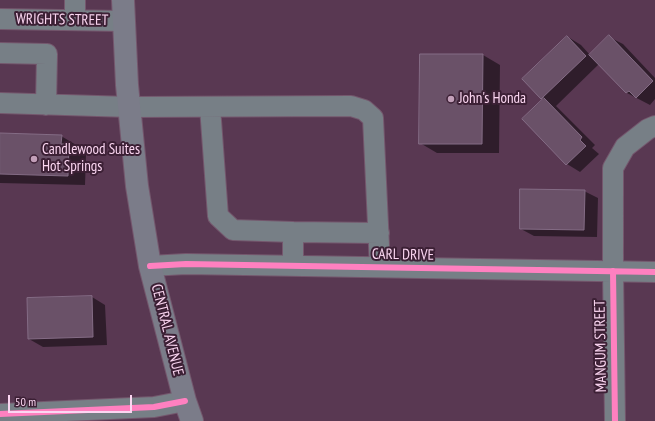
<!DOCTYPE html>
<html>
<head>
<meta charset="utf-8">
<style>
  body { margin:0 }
  #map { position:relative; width:655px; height:421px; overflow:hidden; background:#593852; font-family:"PT Sans Narrow",sans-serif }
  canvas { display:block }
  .scale { position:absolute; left:8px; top:395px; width:124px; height:18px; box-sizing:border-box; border:2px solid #fbd6f1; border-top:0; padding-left:5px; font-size:12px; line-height:14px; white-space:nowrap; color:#fbd6f1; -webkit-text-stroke:3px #3c2035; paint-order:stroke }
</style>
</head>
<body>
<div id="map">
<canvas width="655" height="421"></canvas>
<div class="scale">50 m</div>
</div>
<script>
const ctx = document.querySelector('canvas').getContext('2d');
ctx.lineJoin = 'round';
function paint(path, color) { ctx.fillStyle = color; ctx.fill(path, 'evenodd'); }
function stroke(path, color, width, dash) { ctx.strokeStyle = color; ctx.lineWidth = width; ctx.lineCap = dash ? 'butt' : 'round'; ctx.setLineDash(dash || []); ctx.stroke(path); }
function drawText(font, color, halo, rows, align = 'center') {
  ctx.font = font + ' "PT Sans Narrow",sans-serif'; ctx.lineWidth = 4; ctx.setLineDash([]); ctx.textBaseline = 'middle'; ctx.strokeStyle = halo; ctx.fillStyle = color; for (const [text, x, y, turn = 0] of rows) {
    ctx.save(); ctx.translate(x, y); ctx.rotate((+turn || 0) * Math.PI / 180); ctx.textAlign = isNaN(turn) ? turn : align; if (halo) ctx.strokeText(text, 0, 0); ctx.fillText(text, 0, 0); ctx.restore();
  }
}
const shadow = new Path2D(`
  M 568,37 L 581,45 L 590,55 L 609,37 L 623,44 L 655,78 L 655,99 L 650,105 L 627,93 L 599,64 L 556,106 L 595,145 L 592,148 L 599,154 L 580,172 L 567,164 L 544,100 L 523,79 Z
  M 483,55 L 500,65 L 499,153 L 437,153 L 420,143 Z
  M 0,134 L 61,136 L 78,146 L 78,151 L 86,155 L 85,185 L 0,183 Z
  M 584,191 L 598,198 L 597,237 L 534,236 L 521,229 Z
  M 92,297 L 105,305 L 107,345 L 43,347 L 29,339 Z`);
const building = new Path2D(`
  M 609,35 L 653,81 L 636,98 L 629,91 L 626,93 L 589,55 Z
  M 567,36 L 586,56 L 541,99 L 522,79 Z
  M 420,54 L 483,54 L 482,144 L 419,144 Z
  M 544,98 L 582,137 L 580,140 L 586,146 L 566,165 L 522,119 Z
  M 0,133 L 62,135 L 61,144 L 69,144 L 68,176 L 0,174 Z
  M 520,189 L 585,190 L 584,230 L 520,229 Z
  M 92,296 L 93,337 L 28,339 L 27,298 Z`);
const minor = new Path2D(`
  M 0,19 L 124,21
  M 75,20 L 75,0
  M 0,53 L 47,54 L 46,105
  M 0,103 L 130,107 L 351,106 L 364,110 L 373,118 L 380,267
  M 210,107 L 218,216 L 233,230 L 293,232 L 293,266
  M 293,232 L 379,233
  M 150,266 L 186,264 L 655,272
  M 0,414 L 154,407 L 185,401
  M 615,421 L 613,271 L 613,168 L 625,147 L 648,129 L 655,126`);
const major = new Path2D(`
  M 123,0 L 127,85 L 137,186 L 150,266 L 185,401 L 192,421`);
const cycleway = new Path2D(`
  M 150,266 L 186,264 L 655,272
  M 613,271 L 615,421
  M 0,414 L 154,407 L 185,401`);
const markers = [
  [451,99,4,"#c29fb9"],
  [34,159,4,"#c29fb9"]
];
const streetNames = [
  ["WRIGHTS STREET",62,20,1],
  ["CARL DRIVE",403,255,1],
  ["CENTRAL AVENUE",167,330,76],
  ["MANGUM STREET",601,346,-91]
];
const poiNames = [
  ["John's Honda",459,99],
  ["Candlewood Suites",42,150],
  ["Hot Springs",42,167]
];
paint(shadow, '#0007');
paint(building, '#6a5168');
stroke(building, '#846c85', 1);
stroke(minor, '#74576d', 22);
stroke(major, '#74576d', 24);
stroke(minor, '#777f86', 20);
stroke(major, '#7b7c89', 22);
stroke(cycleway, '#ff80c0', 6);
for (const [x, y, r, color] of markers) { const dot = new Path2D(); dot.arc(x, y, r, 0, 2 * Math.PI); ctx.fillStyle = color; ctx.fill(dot); stroke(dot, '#3c2035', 1.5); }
drawText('15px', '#fbd6f1', '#3c2035', streetNames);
drawText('15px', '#fbd6f1', '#3c2035', poiNames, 'left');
</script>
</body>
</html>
